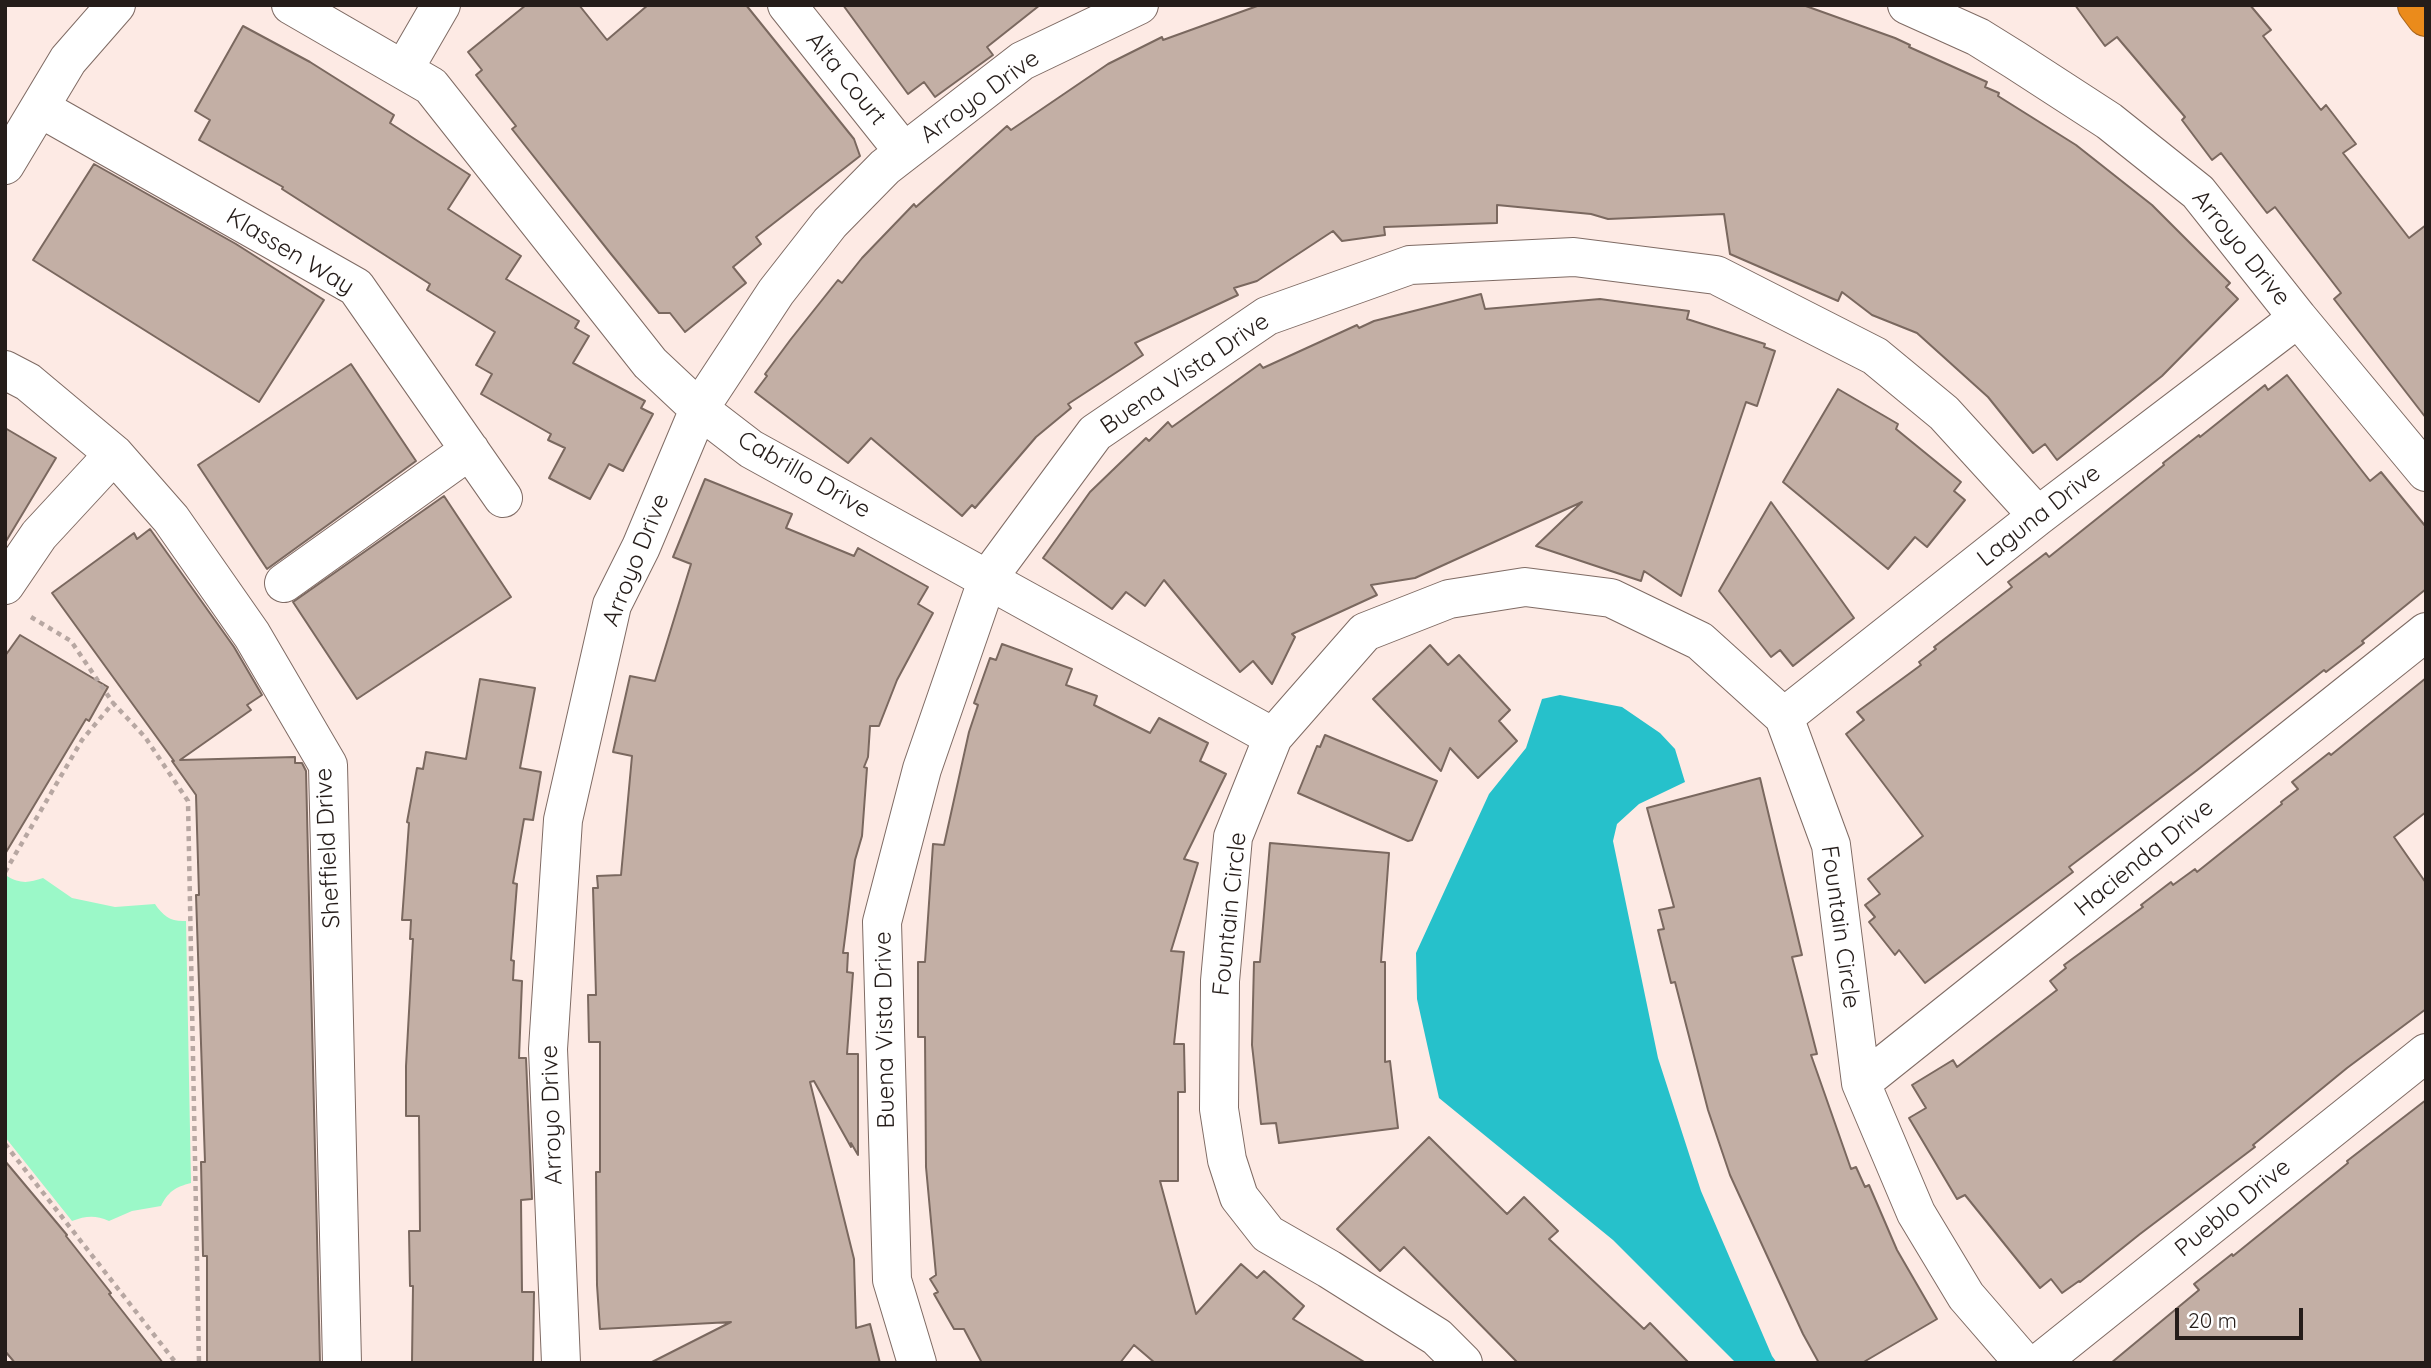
<!DOCTYPE html>
<html>
<head>
<meta charset="utf-8">
<style>
  body { margin:0 }
  #map { position:relative; width:2431px; height:1368px; overflow:hidden; background:#fdeae4; font-family:Quicksand,sans-serif }
  canvas { display:block }
  .frame { position:absolute; inset:0; border:7px solid #251d1a; pointer-events:none }
  .scale { position:absolute; left:2175px; top:1308px; width:128px; height:32px; box-sizing:border-box; border:4px solid #251d1a; border-top:0; padding-left:9px; font-size:21px; line-height:24px; white-space:nowrap; color:#251d1a; -webkit-text-stroke:5px #fff; paint-order:stroke }
</style>
</head>
<body>
<div id="map">
<canvas width="2431" height="1368"></canvas>
<div class="frame"></div>
<div class="scale">20 m</div>
</div>
<script>
const ctx = document.querySelector('canvas').getContext('2d');
ctx.lineJoin = 'round';
function paint(path, color) { ctx.fillStyle = color; ctx.fill(path, 'evenodd'); }
function stroke(path, color, width, dash) { ctx.strokeStyle = color; ctx.lineWidth = width; ctx.lineCap = dash ? 'butt' : 'round'; ctx.setLineDash(dash || []); ctx.stroke(path); }
function drawText(font, color, halo, rows, align = 'center') {
  ctx.font = font + ' Quicksand,sans-serif'; ctx.lineWidth = 6; ctx.setLineDash([]); ctx.textBaseline = 'middle'; ctx.strokeStyle = halo; ctx.fillStyle = color; for (const [text, x, y, turn = 0] of rows) {
    ctx.save(); ctx.translate(x, y); ctx.rotate((+turn || 0) * Math.PI / 180); ctx.textAlign = isNaN(turn) ? turn : align; if (halo) ctx.strokeText(text, 0, 0); ctx.fillText(text, 0, 0); ctx.restore();
  }
}
const green = new Path2D(`
  M 7,876 C 20,884 29,883 43,878 L 72,898 L 115,907 L 155,904 C 163,916 171,922 186,921 L 191,1183 C 175,1187 168,1192 161,1206 L 132,1211 L 109,1221 C 95,1215 86,1216 72,1221 L 5,1137 L 5,880 Z`);
const water = new Path2D(`
  M 1560,695 L 1622,707 L 1660,733 L 1675,749 L 1685,782 L 1639,804 L 1617,824 L 1613,841 L 1658,1058 L 1701,1191 L 1772,1356 L 1777,1363 L 1736,1363 L 1613,1240 L 1439,1098 L 1417,999 L 1416,953 L 1489,794 L 1526,748 L 1542,699 Z`);
const building = new Path2D(`
  M 526,5 L 579,5 L 607,40 L 648,5 L 746,5 L 854,139 L 860,156 L 756,237 L 761,244 L 733,267 L 746,283 L 685,332 L 670,313 L 659,313 L 611,254 L 512,129 L 516,126 L 476,75 L 482,70 L 468,52 Z
  M 843,5 L 1040,5 L 987,47 L 993,55 L 935,97 L 924,82 L 908,94 Z
  M 1260,5 L 1803,5 L 1895,38 L 1910,45 L 1909,47 L 1987,82 L 1985,87 L 1999,93 L 1998,96 L 2076,145 L 2152,205 L 2230,283 L 2226,287 L 2238,299 L 2162,376 L 2057,460 L 2045,444 L 2033,453 L 1988,397 L 1917,333 L 1872,315 L 1842,292 L 1838,301 L 1730,254 L 1724,214 L 1608,219 L 1591,214 L 1497,205 L 1497,223 L 1384,227 L 1385,235 L 1342,241 L 1333,231 L 1257,281 L 1234,288 L 1238,295 L 1135,343 L 1143,355 L 1068,404 L 1071,408 L 1036,437 L 975,508 L 972,505 L 962,516 L 871,438 L 848,463 L 755,392 L 767,376 L 765,374 L 791,339 L 838,280 L 842,283 L 862,258 L 914,204 L 916,207 L 1007,126 L 1011,130 L 1108,64 L 1162,37 L 1163,40 Z
  M 2075,5 L 2250,5 L 2271,30 L 2263,36 L 2321,110 L 2326,105 L 2356,144 L 2343,153 L 2409,238 L 2426,225 L 2426,418 L 2334,299 L 2341,293 L 2275,207 L 2267,213 L 2221,153 L 2212,160 L 2182,120 L 2185,117 L 2117,37 L 2105,46 Z
  M 243,26 L 310,62 L 394,115 L 390,123 L 470,175 L 448,209 L 521,256 L 506,279 L 579,321 L 575,328 L 589,336 L 573,363 L 645,401 L 641,408 L 653,414 L 623,471 L 609,464 L 590,499 L 549,478 L 565,448 L 548,440 L 551,434 L 481,394 L 492,374 L 476,365 L 495,332 L 427,290 L 430,284 L 282,189 L 283,187 L 199,140 L 210,120 L 195,111 Z
  M 94,164 L 236,244 L 324,300 L 259,402 L 33,260 Z
  M 1481,294 L 1485,309 L 1600,299 L 1689,311 L 1687,319 L 1765,344 L 1764,347 L 1775,351 L 1757,406 L 1746,402 L 1681,596 L 1644,571 L 1641,581 L 1536,546 L 1582,502 L 1415,578 L 1371,585 L 1377,595 L 1292,634 L 1295,637 L 1272,684 L 1253,661 L 1240,672 L 1164,580 L 1145,606 L 1126,592 L 1112,609 L 1043,558 L 1090,492 L 1146,438 L 1149,441 L 1168,422 L 1172,427 L 1260,364 L 1263,368 L 1357,325 L 1359,328 L 1374,321 Z
  M 351,364 L 416,461 L 267,569 L 198,465 Z
  M 2287,375 L 2370,481 L 2381,472 L 2426,527 L 2426,589 L 2362,641 L 2364,643 L 2326,672 L 2324,670 L 2196,771 L 2069,867 L 2073,872 L 1925,983 L 1899,950 L 1895,955 L 1869,922 L 1875,917 L 1865,905 L 1880,894 L 1868,879 L 1923,836 L 1846,734 L 1864,720 L 1857,712 L 1921,665 L 1919,662 L 1936,649 L 1934,647 L 2012,587 L 2008,582 L 2046,553 L 2049,557 L 2164,465 L 2163,463 L 2199,435 L 2200,437 L 2265,385 L 2268,390 Z
  M 1838,389 L 1898,424 L 1896,429 L 1961,482 L 1954,491 L 1965,500 L 1927,547 L 1915,537 L 1888,569 L 1783,482 Z
  M 5,428 L 56,458 L 5,543 Z
  M 705,479 L 792,514 L 786,528 L 854,556 L 858,548 L 928,587 L 918,604 L 933,613 L 897,680 L 879,726 L 870,726 L 868,757 L 864,767 L 867,768 L 862,836 L 855,860 L 843,953 L 848,953 L 847,972 L 853,973 L 847,1054 L 858,1054 L 858,1155 L 851,1143 L 851,1147 L 814,1081 L 810,1082 L 854,1259 L 856,1328 L 870,1324 L 880,1363 L 650,1363 L 731,1322 L 600,1329 L 597,1285 L 596,1172 L 600,1172 L 600,1042 L 589,1042 L 588,995 L 596,995 L 593,888 L 598,888 L 597,876 L 621,875 L 632,756 L 613,752 L 630,676 L 655,681 L 691,564 L 673,557 Z
  M 444,496 L 511,597 L 357,699 L 293,602 Z
  M 1771,502 L 1854,618 L 1793,666 L 1780,650 L 1771,657 L 1719,591 Z
  M 150,529 L 234,647 L 262,695 L 247,705 L 251,710 L 180,760 L 295,757 L 295,763 L 302,763 L 306,771 L 320,1363 L 207,1363 L 207,1256 L 203,1256 L 201,1162 L 205,1162 L 196,895 L 199,895 L 196,795 L 172,761 L 174,761 L 52,593 L 134,533 L 137,539 Z
  M 20,635 L 108,687 L 89,721 L 86,719 L 5,854 L 5,656 Z
  M 1002,644 L 1072,669 L 1066,685 L 1097,696 L 1094,705 L 1150,733 L 1159,718 L 1208,743 L 1200,761 L 1226,774 L 1184,859 L 1198,863 L 1171,951 L 1184,952 L 1174,1044 L 1184,1044 L 1185,1092 L 1178,1092 L 1178,1181 L 1160,1181 L 1196,1314 L 1241,1264 L 1257,1278 L 1264,1271 L 1304,1306 L 1293,1319 L 1366,1363 L 1155,1363 L 1134,1345 L 1120,1363 L 982,1363 L 964,1329 L 954,1329 L 934,1294 L 938,1292 L 930,1279 L 936,1275 L 926,1167 L 925,1037 L 918,1037 L 918,962 L 925,962 L 933,844 L 944,845 L 969,732 L 978,705 L 974,703 L 990,658 L 996,660 Z
  M 1430,645 L 1448,665 L 1459,655 L 1510,710 L 1499,721 L 1517,741 L 1478,778 L 1450,748 L 1441,771 L 1373,699 Z
  M 2426,678 L 2426,812 L 2394,837 L 2426,883 L 2426,1009 L 2347,1068 L 2253,1145 L 2255,1147 L 2140,1234 L 2080,1282 L 2079,1281 L 2062,1293 L 2051,1279 L 2040,1288 L 1965,1195 L 1957,1199 L 1909,1118 L 1926,1108 L 1912,1085 L 1953,1060 L 1957,1067 L 2057,990 L 2050,981 L 2066,968 L 2064,965 L 2143,907 L 2141,905 L 2171,882 L 2173,885 L 2195,869 L 2197,872 L 2282,804 L 2281,802 L 2298,789 L 2292,782 L 2329,753 L 2331,755 Z
  M 480,679 L 535,688 L 520,768 L 541,772 L 533,820 L 524,819 L 513,883 L 517,884 L 511,960 L 514,961 L 513,980 L 522,981 L 519,1058 L 526,1058 L 532,1199 L 521,1200 L 522,1292 L 534,1292 L 533,1363 L 412,1362 L 413,1286 L 410,1286 L 409,1231 L 420,1231 L 419,1116 L 406,1116 L 406,1066 L 413,939 L 410,939 L 411,920 L 402,920 L 409,823 L 407,822 L 417,768 L 423,769 L 426,752 L 466,759 Z
  M 1325,735 L 1437,781 L 1412,840 L 1408,841 L 1298,793 L 1317,746 L 1320,747 Z
  M 1760,778 L 1802,955 L 1792,957 L 1817,1054 L 1811,1055 L 1851,1169 L 1856,1167 L 1865,1187 L 1869,1185 L 1897,1250 L 1937,1319 L 1862,1363 L 1819,1363 L 1803,1334 L 1730,1175 L 1708,1110 L 1675,982 L 1671,983 L 1658,930 L 1664,929 L 1659,910 L 1674,907 L 1647,808 Z
  M 1270,843 L 1389,853 L 1381,962 L 1385,962 L 1385,1062 L 1390,1061 L 1398,1128 L 1279,1143 L 1276,1123 L 1261,1124 L 1252,1045 L 1254,962 L 1260,962 Z
  M 2426,1100 L 2426,1363 L 2111,1363 L 2199,1290 L 2194,1284 L 2232,1254 L 2233,1256 L 2348,1163 L 2347,1161 Z
  M 1429,1137 L 1507,1214 L 1524,1197 L 1558,1231 L 1549,1239 L 1644,1329 L 1650,1323 L 1689,1363 L 1518,1363 L 1404,1247 L 1380,1271 L 1337,1229 Z
  M 5,1161 L 67,1235 L 66,1236 L 111,1293 L 109,1294 L 163,1363 L 15,1363 L 5,1351 Z`);
const path = new Path2D(`
  M 31,617 L 71,641 L 113,703
  M 5,872 L 82,740 L 113,703 L 145,737 L 188,801 L 199,1363
  M 5,1144 L 176,1363`);
const minor = new Path2D(`
  M 291,5 L 431,86 L 650,363 L 699,409 L 751,449 L 1273,737
  M 787,5 L 904,152
  M 1907,5 L 1978,37 L 2015,60 L 2109,121 L 2198,192 L 2298,318 L 2426,472
  M 404,69 L 441,5
  M 40,108 L 356,287 L 503,498
  M 5,165 L 68,60 L 116,5
  M 5,370 L 28,382 L 114,454 L 171,519 L 252,635 L 328,765 L 342,1363
  M 284,583 L 470,450
  M 5,585 L 39,535 L 114,454
  M 1784,717 L 2038,516 L 2298,318
  M 1861,1083 L 2426,632
  M 561,1363 L 548,1049 L 563,820 L 612,605 L 641,547 L 699,409 L 776,292 L 830,223 L 885,167 L 1022,61 L 1139,5
  M 917,1363 L 892,1280 L 882,922 L 922,769 L 988,578 L 1095,433 L 1267,316 L 1410,265 L 1574,257 L 1716,275 L 1875,356 L 1944,413 L 2038,516
  M 1463,1363 L 1437,1337 L 1329,1269 L 1268,1234 L 1239,1197 L 1227,1160 L 1219,1109 L 1220,981 L 1233,837 L 1273,737 L 1365,632 L 1449,599 L 1525,587 L 1611,598 L 1700,641 L 1784,717 L 1831,845 L 1861,1083 L 1916,1213 L 1966,1296 L 2024,1363
  M 2039,1363 L 2426,1053`);
const highway = new Path2D(`
  M 2417,5 L 2426,17`);
const streetNames = [
  ["Alta Court",846,79,51],
  ["Arroyo Drive",980,97,-36],
  ["Arroyo Drive",2241,248,51],
  ["Klassen Way",290,252,31],
  ["Buena Vista Drive",1185,374,-34],
  ["Cabrillo Drive",804,475,30],
  ["Laguna Drive",2039,516,-38],
  ["Arroyo Drive",636,560,-68],
  ["Sheffield Drive",328,848,-93],
  ["Hacienda Drive",2144,858,-39],
  ["Fountain Circle",1230,914,-84],
  ["Fountain Circle",1840,927,82],
  ["Buena Vista Drive",885,1030,-91],
  ["Arroyo Drive",552,1115,-92],
  ["Pueblo Drive",2233,1208,-39]
];
paint(green, '#9bf8c8');
paint(water, '#26c1cb');
paint(building, '#c3afa5');
stroke(building, '#7a685f', 2);
stroke(minor, '#7f6b64', 40);
stroke(highway, '#a6641b', 40);
stroke(path, '#b7a7a2', 4.5, [5, 5]);
stroke(minor, '#fff', 38);
stroke(highway, '#eb8b1b', 38);
drawText('24px', '#251d1a', '#fff', streetNames);
</script>
</body>
</html>
